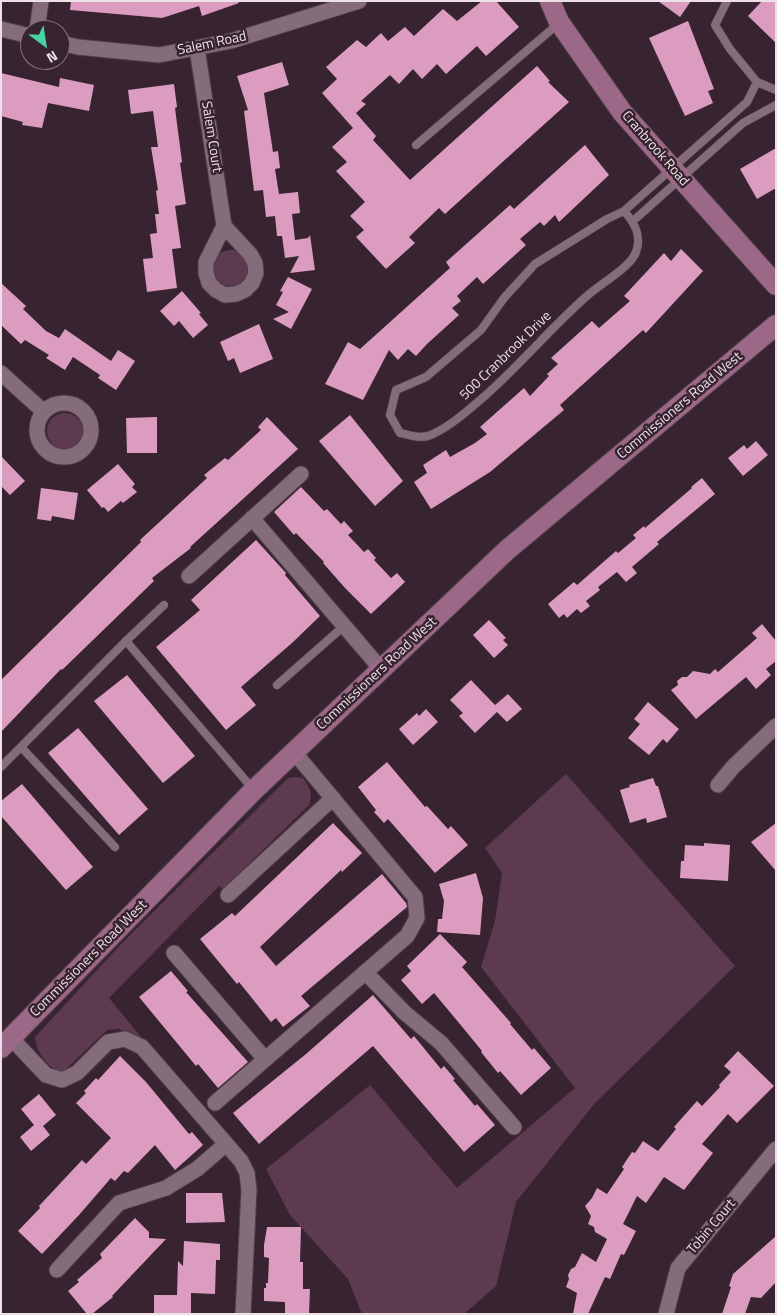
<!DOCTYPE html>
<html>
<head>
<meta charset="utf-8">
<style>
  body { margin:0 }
  #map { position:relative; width:777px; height:1315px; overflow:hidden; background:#382430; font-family:"Titillium Web",sans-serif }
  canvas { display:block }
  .frame { position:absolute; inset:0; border:2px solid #eee0e7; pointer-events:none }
  .north { position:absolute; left:20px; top:20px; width:50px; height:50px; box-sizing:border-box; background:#382430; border:1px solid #816f79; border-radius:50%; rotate:149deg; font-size:14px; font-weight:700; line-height:20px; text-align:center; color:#eee0e7 }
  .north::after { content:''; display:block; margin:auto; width:18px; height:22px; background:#45d49f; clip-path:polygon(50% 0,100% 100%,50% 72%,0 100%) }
</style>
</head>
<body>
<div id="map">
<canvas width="777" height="1315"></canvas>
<div class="frame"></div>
<div class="north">N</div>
</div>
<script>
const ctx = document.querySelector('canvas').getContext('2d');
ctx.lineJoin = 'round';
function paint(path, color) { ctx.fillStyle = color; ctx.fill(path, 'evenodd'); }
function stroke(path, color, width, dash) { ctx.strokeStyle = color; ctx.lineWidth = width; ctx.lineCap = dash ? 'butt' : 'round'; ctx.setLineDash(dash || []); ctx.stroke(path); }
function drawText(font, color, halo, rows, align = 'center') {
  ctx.font = font + ' "Titillium Web",sans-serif'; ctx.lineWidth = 5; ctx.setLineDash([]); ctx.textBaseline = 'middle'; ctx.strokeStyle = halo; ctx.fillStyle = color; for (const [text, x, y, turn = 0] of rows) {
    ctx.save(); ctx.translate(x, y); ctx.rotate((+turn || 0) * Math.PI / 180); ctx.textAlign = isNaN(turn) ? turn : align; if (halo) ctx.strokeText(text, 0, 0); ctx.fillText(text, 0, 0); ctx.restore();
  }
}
const green = new Path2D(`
  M213 268a18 18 0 1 1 36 0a18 18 0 1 1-36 0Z
  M47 431a18 18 0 1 1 36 0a18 18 0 1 1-36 0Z
  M 566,774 L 735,966 L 595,1103 L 516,1202 L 496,1286 L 464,1314 L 362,1314 L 348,1279 L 290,1215 L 266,1169 L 370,1085 L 457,1188 L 575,1088 L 481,967 L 495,921 L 502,873 L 485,848 Z
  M 295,777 L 303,778 C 310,788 313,793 309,805 L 223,889 L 219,886 L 109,998 L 142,1038 L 119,1029 L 107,1030 L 63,1072 C 48,1070 36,1051 35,1037 L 124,941 L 288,778 Z`);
const building = new Path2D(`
  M 71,1 L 238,1 L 239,3 L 202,16 L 199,6 L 162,18 L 70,10 Z
  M 482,1 L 496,1 L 519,27 L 486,56 L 477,46 L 446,74 L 437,64 L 422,79 L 413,69 L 399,84 L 390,75 L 361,101 L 366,104 L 356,113 L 376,136 L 373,140 L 410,180 L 537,66 L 550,81 L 548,82 L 569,102 L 445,214 L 439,208 L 409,237 L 415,243 L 386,269 L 356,237 L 364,230 L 350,216 L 365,202 L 336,171 L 347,162 L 332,147 L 353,128 L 322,93 L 337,79 L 326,67 L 357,40 L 366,47 L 381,33 L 388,41 L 405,27 L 414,36 L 443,9 L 457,21 Z
  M 658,1 L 691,1 L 680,17 Z
  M 762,1 L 776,1 L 776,43 L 748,16 Z
  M 688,21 L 714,89 L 708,91 L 713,103 L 685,116 L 649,38 Z
  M 282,62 L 289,85 L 264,93 L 273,152 L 278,151 L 280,168 L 275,169 L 279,194 L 298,192 L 300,213 L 292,214 L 295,240 L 308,238 L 310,235 L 315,270 L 290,273 L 299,256 L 285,258 L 282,236 L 277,236 L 275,216 L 266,217 L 263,190 L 254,191 L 244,111 L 248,110 L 237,76 Z
  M 1,73 L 59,87 L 60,78 L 94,85 L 89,111 L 48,103 L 42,128 L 22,125 L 23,122 L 1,116 Z
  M 174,84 L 177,107 L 175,108 L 182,162 L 180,163 L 186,204 L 175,206 L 181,248 L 172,249 L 177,288 L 147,292 L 143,259 L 153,258 L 150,234 L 157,233 L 155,214 L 159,214 L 156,191 L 158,190 L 151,147 L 158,147 L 153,111 L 131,114 L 128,90 Z
  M 585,145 L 609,175 L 559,222 L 555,215 L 544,226 L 540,222 L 520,239 L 526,245 L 483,284 L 477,277 L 457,296 L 461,301 L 452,308 L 459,315 L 427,344 L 416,356 L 408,349 L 398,360 L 389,350 L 363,400 L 325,384 L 348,342 L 360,349 L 450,268 L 446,262 L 510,205 L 514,209 Z
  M 776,148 L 776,188 L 757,199 L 740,169 Z
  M 681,249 L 703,271 L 646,333 L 643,330 L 560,405 L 564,410 L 490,472 L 431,509 L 414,482 L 427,473 L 423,465 L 446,450 L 450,457 L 475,443 L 487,434 L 480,427 L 524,388 L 530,396 L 549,376 L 547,374 L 558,364 L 551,358 L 592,321 L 599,328 L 630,301 L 624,296 L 664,253 L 671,261 Z
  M 288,277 L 312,289 L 291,329 L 273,319 L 289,312 L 276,305 L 283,292 L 280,291 Z
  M 1,283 L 26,306 L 23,309 L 46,331 L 59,338 L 65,329 L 111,361 L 118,350 L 135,361 L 116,390 L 98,378 L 100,375 L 73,357 L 65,370 L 46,358 L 49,355 L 25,340 L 21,344 L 1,325 Z
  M 182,291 L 201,313 L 199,314 L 208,325 L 193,338 L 179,321 L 174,326 L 160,311 Z
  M 259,324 L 273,359 L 240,373 L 234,358 L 228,361 L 220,342 Z
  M 350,415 L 403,481 L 375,506 L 319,441 Z
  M 157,417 L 157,453 L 127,453 L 126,418 Z
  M 267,417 L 298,449 L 190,547 L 191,548 L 152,578 L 154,581 L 62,670 L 61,669 L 1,732 L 1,680 L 141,542 L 140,540 L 207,478 L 204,475 L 225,458 L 228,460 L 261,430 L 258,427 Z
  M 756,441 L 768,455 L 743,476 L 728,458 L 744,445 L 747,449 Z
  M 1,456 L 25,481 L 10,495 L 1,486 Z
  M 118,464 L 135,484 L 132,487 L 137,492 L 123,503 L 121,501 L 108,512 L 104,507 L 102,508 L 87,490 Z
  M 702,478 L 715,494 L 657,542 L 659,544 L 632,567 L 637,573 L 626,582 L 617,572 L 598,587 L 600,590 L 586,601 L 590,606 L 581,613 L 577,609 L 567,618 L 564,614 L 559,618 L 548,604 L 574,582 L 577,585 L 616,551 L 618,553 L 636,538 L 633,535 L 644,526 L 645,528 L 692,488 L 691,487 Z
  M 301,487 L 324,511 L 327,509 L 341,524 L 344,521 L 353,531 L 348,535 L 364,552 L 368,549 L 376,558 L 374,560 L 391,578 L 397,573 L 405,582 L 371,614 L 345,588 L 323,563 L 324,562 L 296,533 L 294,535 L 274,512 Z
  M 41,488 L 78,493 L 74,520 L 52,516 L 51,521 L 37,519 Z
  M 256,540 L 286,573 L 285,575 L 320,616 L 292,643 L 241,687 L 256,705 L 226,730 L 156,647 L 200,610 L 191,600 Z
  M 489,620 L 506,638 L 503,640 L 508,645 L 494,658 L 473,635 Z
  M 762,624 L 776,641 L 776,661 L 766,669 L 771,675 L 756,689 L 746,677 L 696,719 L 671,690 L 678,685 L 677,681 L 682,677 L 687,677 L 693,671 L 710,674 L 715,669 L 718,672 L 757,638 L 752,633 Z
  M 127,675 L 195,756 L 163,783 L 94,701 Z
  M 471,680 L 495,705 L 508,694 L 522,709 L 507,722 L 497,712 L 475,733 L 459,716 L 463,713 L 450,700 Z
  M 648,702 L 679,729 L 667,743 L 663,739 L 649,755 L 628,738 L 640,724 L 634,719 Z
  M 426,709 L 438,722 L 413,745 L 399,729 L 417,713 L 419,716 Z
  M 78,728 L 148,809 L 119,835 L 48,753 Z
  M 387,762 L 425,807 L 427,806 L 448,829 L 451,826 L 468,845 L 435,873 L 388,819 L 384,823 L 374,812 L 376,810 L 358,787 Z
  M 653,778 L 656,786 L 658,786 L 667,817 L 647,823 L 646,818 L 630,823 L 620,790 L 630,787 L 629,785 Z
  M 22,784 L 93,867 L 66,890 L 1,816 L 1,801 Z
  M 333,823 L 362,853 L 342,872 L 341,870 L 260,947 L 276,966 L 382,874 L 406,903 L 407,907 L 301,996 L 310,1006 L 283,1027 L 276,1018 L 271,1022 L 239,982 L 237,984 L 200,939 L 232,913 L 235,916 Z
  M 776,823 L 776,871 L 751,842 Z
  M 704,843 L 730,845 L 728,881 L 680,878 L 681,861 L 684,861 L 685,845 L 704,846 Z
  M 476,873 L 483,898 L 480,935 L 437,932 L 438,919 L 442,919 L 444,901 L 439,884 Z
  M 440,934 L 467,962 L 462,967 L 511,1023 L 510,1024 L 532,1050 L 534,1048 L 551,1068 L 521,1095 L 500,1071 L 498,1073 L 481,1052 L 482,1051 L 464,1029 L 434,993 L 422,1004 L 401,980 L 411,971 L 407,966 Z
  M 171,971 L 188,991 L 186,992 L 248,1062 L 218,1088 L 198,1064 L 196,1066 L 139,997 Z
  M 373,995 L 411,1039 L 414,1036 L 441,1069 L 444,1066 L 455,1079 L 453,1080 L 475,1106 L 477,1104 L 495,1125 L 464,1152 L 373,1046 L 259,1144 L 233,1113 L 306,1054 Z
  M 738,1051 L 774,1086 L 737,1123 L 728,1114 L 702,1144 L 713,1153 L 684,1190 L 664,1177 L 646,1203 L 637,1196 L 623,1224 L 636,1231 L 624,1255 L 621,1254 L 610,1279 L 605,1277 L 588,1314 L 573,1314 L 577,1293 L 566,1287 L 569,1279 L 568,1275 L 571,1269 L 575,1267 L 582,1253 L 596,1262 L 607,1239 L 595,1232 L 594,1227 L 588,1224 L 591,1216 L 585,1206 L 592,1198 L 597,1188 L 607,1194 L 624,1169 L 622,1167 L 632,1152 L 635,1153 L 643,1141 L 658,1151 L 676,1129 L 674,1127 L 697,1101 L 702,1106 L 720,1087 L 719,1085 L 731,1072 L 724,1066 Z
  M 120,1056 L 146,1082 L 189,1134 L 192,1132 L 203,1145 L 175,1170 L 155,1145 L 128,1173 L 124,1171 L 115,1181 L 111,1178 L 79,1215 L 42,1254 L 18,1231 L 40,1208 L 39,1206 L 82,1160 L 86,1164 L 111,1138 L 76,1103 L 86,1093 L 84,1091 L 96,1078 L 98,1080 Z
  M 39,1094 L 56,1115 L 43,1126 L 50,1135 L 31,1151 L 20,1137 L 34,1125 L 21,1109 Z
  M 186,1193 L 222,1193 L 225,1222 L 186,1223 Z
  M 135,1218 L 149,1232 L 149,1238 L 166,1239 L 112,1296 L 113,1297 L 92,1314 L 87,1314 L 68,1291 L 79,1282 L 77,1280 L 102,1258 L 100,1254 Z
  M 267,1227 L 301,1227 L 300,1262 L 303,1262 L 303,1289 L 310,1289 L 309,1314 L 285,1314 L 285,1302 L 264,1301 L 264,1288 L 266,1288 L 266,1283 L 268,1283 L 269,1258 L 264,1257 L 264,1245 Z
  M 776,1236 L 776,1282 L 761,1298 L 751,1297 L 745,1314 L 722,1314 L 731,1287 L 729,1286 L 733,1274 Z
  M 184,1241 L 220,1244 L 220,1260 L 216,1260 L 215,1294 L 191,1293 L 191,1314 L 154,1314 L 154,1295 L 177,1295 L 178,1261 L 183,1266 Z`);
const lane = new Path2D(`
  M 727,1 L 715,25 L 730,49 L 757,82 L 776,90
  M 416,145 L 558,24
  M 624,211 C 635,223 642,236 636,252 C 630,268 601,283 588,295 C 550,328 518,368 479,401 C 465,413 450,426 433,434 C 422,440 411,435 400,433 L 390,415 L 396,390 L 426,377 L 481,330 L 504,298 L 535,264 L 607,219 L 624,211 L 747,102 L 757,82
  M 633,221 L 743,123 L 776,105
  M 126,641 L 253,789
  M 277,685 L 344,626
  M 21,747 L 115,847
  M 1,767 L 126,641 L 164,605`);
const street = new Path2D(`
  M 1,29 L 30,36
  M 37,30 L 41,1
  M 60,43 L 78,47 L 159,55 L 231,41 L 359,1
  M 197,48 L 224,226 L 250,254 L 255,263 L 256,273 L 252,283 L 245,290 L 236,294 L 225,295 L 216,290 L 209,283 L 206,273 L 206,262 L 224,226
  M 1,373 L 44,412
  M37 430a27 27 0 1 1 54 0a27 27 0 1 1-54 0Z
  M 252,518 L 381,669
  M 189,576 L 301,474
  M 718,785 L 733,767 L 776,726
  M 228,895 L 333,798
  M 174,953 L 265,1059
  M 365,972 L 405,1013 L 441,1043 L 514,1127
  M 11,1038 L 46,1075 L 62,1080 L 77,1073 L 108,1042 L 125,1039 L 142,1047 L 241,1161 L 247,1173 L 249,1190 L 243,1314
  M 215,1103 L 407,936 L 417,918 L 415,897 L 294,752
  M 57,1270 L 119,1203 L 166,1188 L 197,1169 L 226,1144
  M 666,1314 L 678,1268 L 776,1149`);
const secondary = new Path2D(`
  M 550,1 L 559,22 L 622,112 L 776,285
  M 1,1048 L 254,790 L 507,550 L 776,325`);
const streetNames = [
  ["Salem Road",212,44,-12],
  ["Salem Court",211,137,81],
  ["Cranbrook Road",655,149,49],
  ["500 Cranbrook Drive",506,356,-44],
  ["Commissioners Road West",680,406,-40],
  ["Commissioners Road West",377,674,-43],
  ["Commissioners Road West",89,959,-45],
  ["Tobin Court",712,1227,-50]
];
paint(green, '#5d3a4f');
paint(building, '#db9cc0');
stroke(lane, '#51404a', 9);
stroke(street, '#51404a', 17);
stroke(secondary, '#51404a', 22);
stroke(lane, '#856c7a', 8);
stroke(street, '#856c7a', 15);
stroke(secondary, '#9b6887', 20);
drawText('14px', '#eee0e7', '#382430', streetNames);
</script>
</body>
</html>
